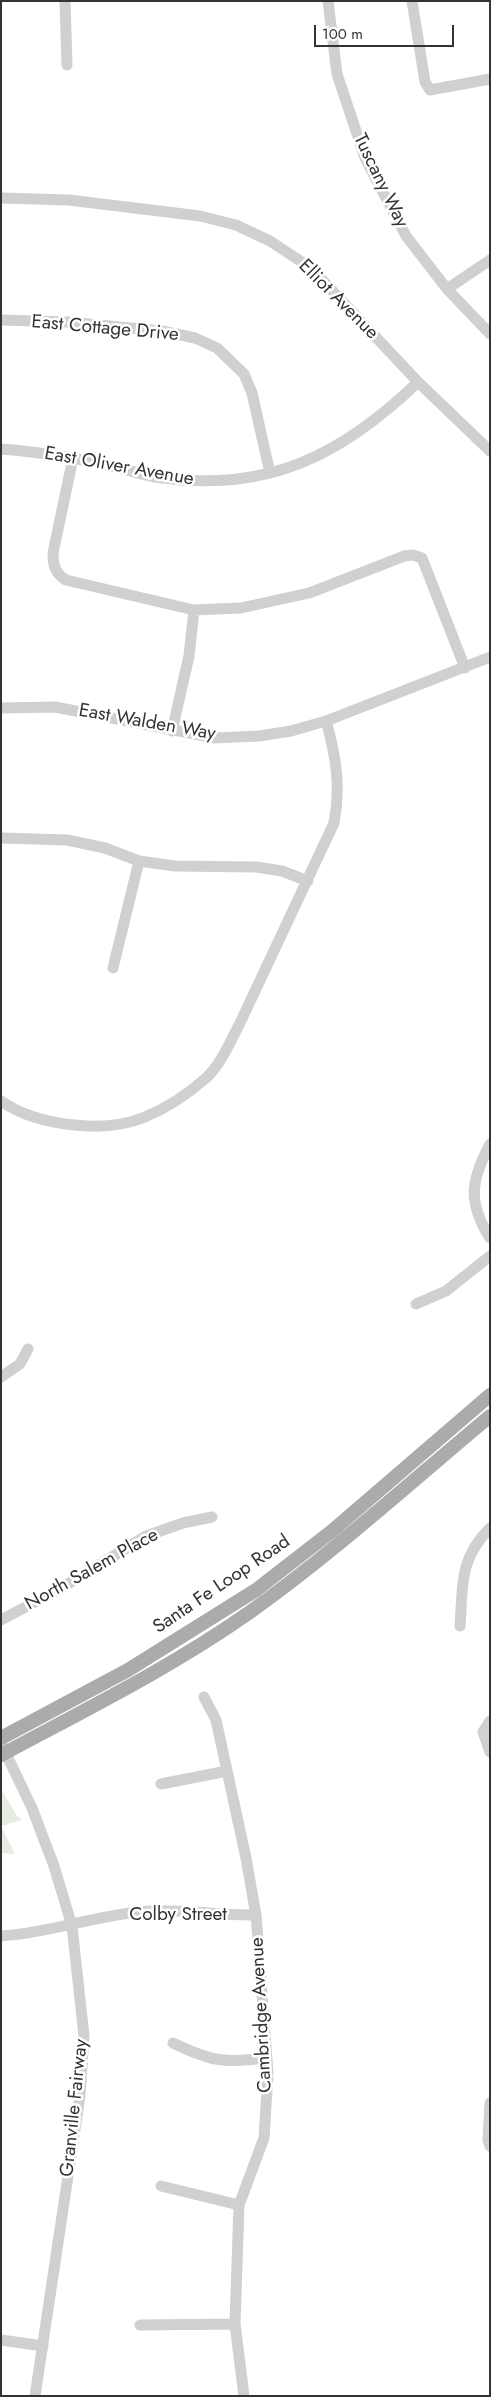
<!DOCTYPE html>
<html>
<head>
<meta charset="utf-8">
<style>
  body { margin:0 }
  #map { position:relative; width:491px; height:2397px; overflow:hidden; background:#fff; font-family:Jost,sans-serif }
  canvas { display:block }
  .frame { position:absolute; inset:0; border:2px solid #333; pointer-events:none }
  .scale { position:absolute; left:314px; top:25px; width:140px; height:22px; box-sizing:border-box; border:2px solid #333; border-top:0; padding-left:6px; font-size:15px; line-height:18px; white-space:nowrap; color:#333; -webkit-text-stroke:4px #fff; paint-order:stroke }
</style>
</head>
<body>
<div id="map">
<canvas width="491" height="2397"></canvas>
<div class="frame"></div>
<div class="scale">100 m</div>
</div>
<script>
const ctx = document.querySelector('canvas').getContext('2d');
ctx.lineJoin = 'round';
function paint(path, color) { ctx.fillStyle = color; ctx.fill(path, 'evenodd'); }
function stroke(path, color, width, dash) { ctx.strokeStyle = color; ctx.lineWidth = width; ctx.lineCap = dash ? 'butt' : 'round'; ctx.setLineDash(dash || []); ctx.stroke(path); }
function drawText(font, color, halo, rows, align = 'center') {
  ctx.font = font + ' Jost,sans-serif'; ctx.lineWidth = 5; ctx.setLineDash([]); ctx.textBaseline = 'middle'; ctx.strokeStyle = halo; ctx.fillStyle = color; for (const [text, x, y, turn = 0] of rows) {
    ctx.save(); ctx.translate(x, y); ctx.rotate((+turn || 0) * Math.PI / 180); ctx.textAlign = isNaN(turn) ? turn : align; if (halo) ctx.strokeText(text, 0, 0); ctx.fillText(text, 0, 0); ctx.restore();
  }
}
const green = new Path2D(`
  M 1,1789 L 17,1816 L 22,1820 L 1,1826 L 15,1854 L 1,1853 Z`);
const minor = new Path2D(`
  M 65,1 L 67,65
  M 328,1 L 337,74 L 365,158 L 406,236 L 447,289 L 490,334
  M 412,1 L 425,82 L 430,90 L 490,79
  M 1,198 L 69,200 L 200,216 L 236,225 L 270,241 L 311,268 L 418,382 L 490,451
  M 447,289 L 490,260
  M 1,320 L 68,322 L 162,331 L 195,338 L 217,348 L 244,374 L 252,393 L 270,473
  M 1,449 C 38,452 74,457 110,466 C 127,469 144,476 162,478 C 269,492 342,455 418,382
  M 73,458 L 53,553 C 53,566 55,573 66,580 L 194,610 L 241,608 L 309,593 L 404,556 L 413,555 L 422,558 L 465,668
  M 1,708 L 55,707 L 215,738 L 259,736 L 291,731 L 326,721 L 490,657
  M 172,731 L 189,656 L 194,610
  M 1,838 L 67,840 L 105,848 L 139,861 L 175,866 L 256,867 L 282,871 L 308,881
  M 113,968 L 139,861
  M 1,1101 C 37,1126 105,1134 145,1117 C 167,1108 188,1094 206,1078 C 221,1064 230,1042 240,1023 L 334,823 C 341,787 336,756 326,721
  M 490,1144 C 471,1180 467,1202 490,1238
  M 416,1304 L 446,1291 L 490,1256
  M 1,1377 L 20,1364 L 28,1349
  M 1,1620 L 58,1590 L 146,1536 L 183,1523 L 212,1517
  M 460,1626 C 463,1585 459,1559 490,1528
  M 204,1697 L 216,1720 L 246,1858 L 256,1915 L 268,2073 L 264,2138 L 239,2205 L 235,2324 L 244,2396
  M 490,1721 L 483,1732 L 490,1752
  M 1,1743 L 32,1808 L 54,1866 L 72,1926 L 84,2036 L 80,2096 L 35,2396
  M 161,1784 L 227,1771
  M 1,1936 C 51,1933 99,1914 149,1911 C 184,1909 220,1916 256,1915
  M 173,2043 C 212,2062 224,2063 267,2058
  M 490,2103 L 488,2140 L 490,2146
  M 161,2186 L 239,2205
  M 140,2325 L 235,2324
  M 1,2340 L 43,2346`);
const major = new Path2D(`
  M 1,1738 L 128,1670 L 256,1590 L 332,1531 L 490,1395
  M 1,1755 C 85,1710 172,1667 250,1612 C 334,1552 411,1482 490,1416`);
const streetNames = [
  ["Tuscany Way",380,181,64],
  ["Elliot Avenue",338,300,45],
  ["East Cottage Drive",105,329,5],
  ["East Oliver Avenue",119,467,10],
  ["East Walden Way",147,723,10],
  ["North Salem Place",92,1570,-29],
  ["Santa Fe Loop Road",222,1585,-34],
  ["Colby Street",178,1915],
  ["Cambridge Avenue",262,2015,-93],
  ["Granville Fairway",75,2108,-84]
];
paint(green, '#e6ecdf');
stroke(minor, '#d0d0d0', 11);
stroke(major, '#ababab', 14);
drawText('19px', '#333', '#fff', streetNames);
</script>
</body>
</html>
